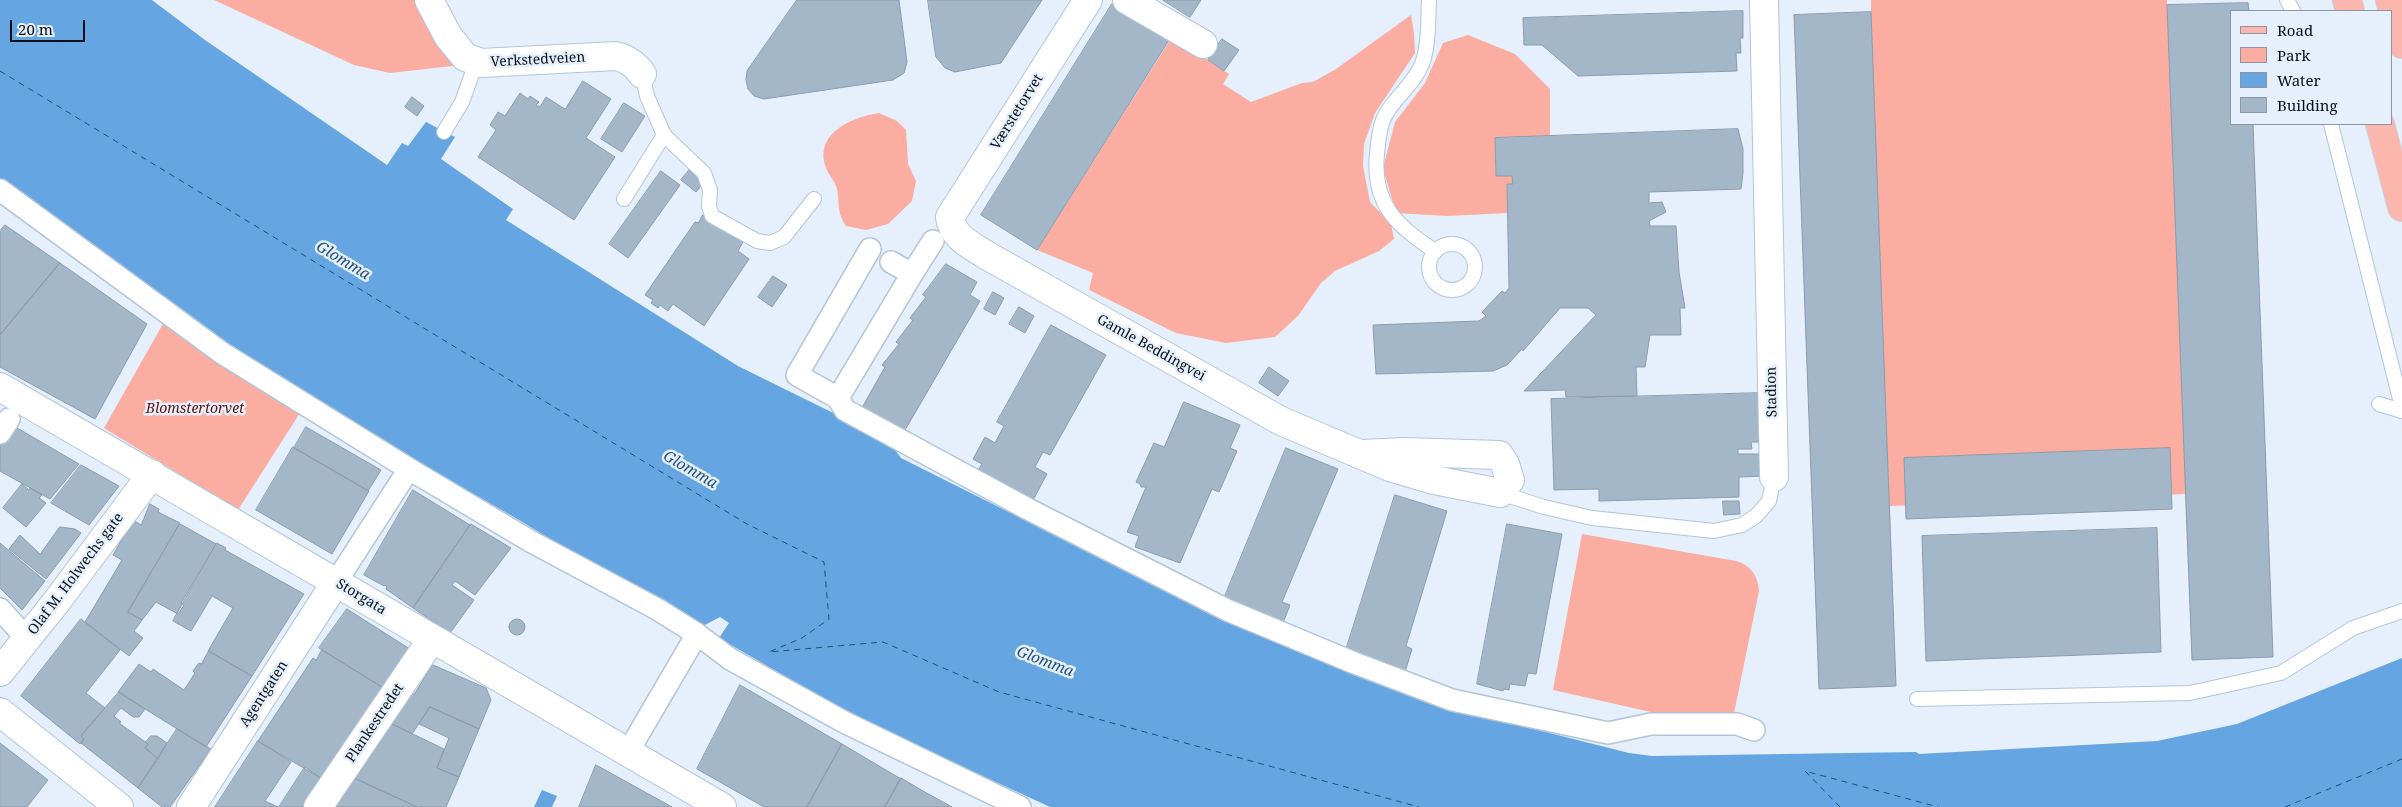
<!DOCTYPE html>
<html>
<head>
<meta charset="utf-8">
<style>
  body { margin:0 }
  #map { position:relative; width:2402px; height:807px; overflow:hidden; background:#e5f0fc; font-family:"Noto Serif",serif }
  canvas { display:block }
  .legend { position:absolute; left:2230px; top:10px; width:162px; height:115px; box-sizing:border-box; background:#e5f0fc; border:1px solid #8d96a0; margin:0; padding:6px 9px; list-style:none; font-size:15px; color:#080f15 }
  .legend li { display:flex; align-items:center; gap:10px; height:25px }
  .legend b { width:25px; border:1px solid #8d96a0 }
  .scale { position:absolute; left:10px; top:20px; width:75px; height:22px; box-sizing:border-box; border:2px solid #080f15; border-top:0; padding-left:6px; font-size:15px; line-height:18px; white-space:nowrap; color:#080f15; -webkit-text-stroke:4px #e5f0fc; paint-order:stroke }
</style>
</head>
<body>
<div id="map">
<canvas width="2402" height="807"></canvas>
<ul class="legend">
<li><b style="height:6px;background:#fbb6ad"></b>Road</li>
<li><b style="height:14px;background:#faada0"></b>Park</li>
<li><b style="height:14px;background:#65a6e2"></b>Water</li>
<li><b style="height:14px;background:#a4b7c9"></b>Building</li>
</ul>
<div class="scale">20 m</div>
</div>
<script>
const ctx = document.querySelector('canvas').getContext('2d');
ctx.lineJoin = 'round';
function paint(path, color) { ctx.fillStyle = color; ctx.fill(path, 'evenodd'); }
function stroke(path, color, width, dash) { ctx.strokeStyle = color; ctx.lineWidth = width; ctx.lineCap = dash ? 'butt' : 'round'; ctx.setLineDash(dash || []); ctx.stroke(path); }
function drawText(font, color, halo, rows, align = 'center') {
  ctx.font = font + ' "Noto Serif",serif'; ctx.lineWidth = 5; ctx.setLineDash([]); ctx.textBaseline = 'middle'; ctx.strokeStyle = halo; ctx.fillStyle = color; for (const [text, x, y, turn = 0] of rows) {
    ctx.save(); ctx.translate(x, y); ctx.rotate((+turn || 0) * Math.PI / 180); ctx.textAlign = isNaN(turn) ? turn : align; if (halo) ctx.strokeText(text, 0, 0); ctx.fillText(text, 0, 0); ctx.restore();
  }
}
const green = new Path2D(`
  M 214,0 L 420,0 L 461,65 L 390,73 L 354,65 Z
  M 1871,0 L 2167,0 L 2167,5 L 2248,3 L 2249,11 L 2231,11 L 2231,124 L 2253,124 L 2273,657 L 2192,660 L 2185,494 L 1890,506 L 1896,686 L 1819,689 L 1794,15 L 1871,12 Z
  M 1411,15 L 1414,33 L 1415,53 L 1375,113 L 1364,144 L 1363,166 L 1370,202 L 1391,224 L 1394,239 L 1379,251 L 1335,271 L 1321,283 L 1298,316 L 1275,337 L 1226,343 L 1176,333 L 1089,290 L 1093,273 L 1037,250 L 1172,37 L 1229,74 L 1223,84 L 1251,102 L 1302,83 L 1313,82 L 1336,69 Z
  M 1468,35 L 1515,54 L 1550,89 L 1550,136 L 1495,138 L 1496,176 L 1512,176 L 1513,184 L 1507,184 L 1507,213 L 1447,216 L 1396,213 L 1383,168 L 1395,122 L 1425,83 L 1443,43 Z
  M 879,113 L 897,121 L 906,130 L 908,164 L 916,181 L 912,201 L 888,224 L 866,230 L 846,226 C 835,209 841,202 836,186 C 833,178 827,173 825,165 C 816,132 853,117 879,113 Z
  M 168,315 L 305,405 L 238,510 L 104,428 Z
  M 1582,534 L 1736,561 C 1751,565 1758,576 1759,591 L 1733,718 L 1673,717 L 1553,690 Z`);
const water = new Path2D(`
  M 0,0 L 152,0 L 205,40 L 387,165 L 402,143 L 408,146 L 426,122 L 455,137 L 441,159 L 513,209 L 506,220 L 738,366 L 888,440 L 901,458 L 1220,618 L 1349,672 L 1427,702 L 1629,753 L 1652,756 L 1916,752 L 1919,754 L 2157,741 L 2237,724 L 2402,658 L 2402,807 L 1050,807 L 857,718 L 719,638 L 729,623 L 720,617 L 701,627 L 655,603 L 519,520 L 333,413 L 199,324 L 0,181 Z
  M 542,790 L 557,796 L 552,807 L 534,807 Z`);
const ferry = new Path2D(`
  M 0,71 L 747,524 L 824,562 L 829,619 L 802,638 L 769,652 L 883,642 L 999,692 L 1419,807
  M 1840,807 L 1805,771 L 1938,807
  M 2285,807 L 2402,759`);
const building = new Path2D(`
  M 797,0 L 899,0 L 907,62 L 904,73 L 893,80 L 764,99 L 754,96 L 748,89 L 746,80 L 747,71 Z
  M 928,0 L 1042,0 L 1001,63 L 955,72 L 945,68 L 936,57 Z
  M 1163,0 L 1201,0 L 1190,17 Z
  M 2248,3 L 2249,11 L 2231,11 L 2231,124 L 2253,124 L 2273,657 L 2192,660 L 2167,5 Z
  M 1112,4 L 1169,40 L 1037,250 L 981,215 Z
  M 1743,11 L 1743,38 L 1740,38 L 1741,53 L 1736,53 L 1737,71 L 1578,76 L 1542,45 L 1524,45 L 1523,18 Z
  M 1871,12 L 1896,686 L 1819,689 L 1794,15 Z
  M 1222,39 L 1239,50 L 1224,71 L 1208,60 Z
  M 583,81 L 611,99 L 586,138 L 615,157 L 574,220 L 478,157 L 496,130 L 490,125 L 498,112 L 505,116 L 520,93 L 528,99 L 530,96 L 539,102 L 536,105 L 540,107 L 546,97 L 565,109 Z
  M 412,97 L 424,106 L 417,116 L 405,107 Z
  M 624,103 L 645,116 L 622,152 L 601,139 Z
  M 1738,129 L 1743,149 L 1743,173 L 1741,189 L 1649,192 L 1649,203 L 1662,202 L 1666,212 L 1649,221 L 1650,226 L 1676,226 L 1679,272 L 1685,308 L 1680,308 L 1681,335 L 1650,335 L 1645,367 L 1636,367 L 1637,396 L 1566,397 L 1565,390 L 1524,391 L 1596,315 L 1588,308 L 1560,308 L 1523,351 L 1522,349 L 1507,365 L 1493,371 L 1376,374 L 1373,325 L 1479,321 L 1486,316 L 1482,312 L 1502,291 L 1505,293 L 1509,288 L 1507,184 L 1513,184 L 1512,176 L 1496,176 L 1495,138 Z
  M 691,168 L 706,180 L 696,192 L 681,180 Z
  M 661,171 L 680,185 L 628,258 L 609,244 Z
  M 703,215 L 743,242 L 738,251 L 749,259 L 704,326 L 673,304 L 668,311 L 660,305 L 658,308 L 651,303 L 653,300 L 645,295 L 695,222 L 698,223 Z
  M 5,225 L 60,263 L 0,335 L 0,231 Z
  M 60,263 L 147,324 L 95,419 L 0,367 L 0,335 Z
  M 946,264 L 977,282 L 970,295 L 980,301 L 901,437 L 859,413 L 885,367 L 882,365 L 899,344 L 896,342 L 913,320 L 910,318 L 926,297 L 923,295 Z
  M 773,276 L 787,285 L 772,307 L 758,297 Z
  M 993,292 L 1004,298 L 995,315 L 984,309 Z
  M 1019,307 L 1034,316 L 1025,333 L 1009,324 Z
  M 1051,325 L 1106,355 L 1050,455 L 1043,452 L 1035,467 L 1047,474 L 1033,500 L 977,472 L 982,464 L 973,459 L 985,437 L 995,443 L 1004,426 L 997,422 Z
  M 1269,367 L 1289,381 L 1278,396 L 1259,383 Z
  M 1761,393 L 1763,442 L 1751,442 L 1752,449 L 1738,449 L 1738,454 L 1764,454 L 1764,476 L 1739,477 L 1739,497 L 1599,501 L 1599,489 L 1554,490 L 1551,399 Z
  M 1184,402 L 1240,425 L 1230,448 L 1237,451 L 1219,492 L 1212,489 L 1180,563 L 1135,547 L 1139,536 L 1127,532 L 1146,487 L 1141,487 L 1140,484 L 1136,482 L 1154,443 L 1164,447 Z
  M 12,425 L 79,464 L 50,499 L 0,471 L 0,441 Z
  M 306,427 L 381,470 L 368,491 L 294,448 Z
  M 293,447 L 369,491 L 332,554 L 256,510 Z
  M 1286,448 L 1338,469 L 1282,602 L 1290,605 L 1281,628 L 1223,601 Z
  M 2170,448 L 2172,509 L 1906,519 L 1904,458 Z
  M 81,465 L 119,486 L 89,525 L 51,503 Z
  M 22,484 L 29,490 L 30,488 L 42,495 L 39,498 L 46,503 L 26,527 L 3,508 Z
  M 413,490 L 470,525 L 413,608 L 386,589 L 387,587 L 385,585 L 384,586 L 364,575 Z
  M 1395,495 L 1447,511 L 1406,646 L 1412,649 L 1405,672 L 1390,667 L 1391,664 L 1372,658 L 1372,660 L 1346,650 Z
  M 1723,501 L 1739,501 L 1740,514 L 1724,515 Z
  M 150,504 L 159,509 L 158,512 L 180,523 L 128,612 L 142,620 L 134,631 L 143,638 L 129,656 L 85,622 L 122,560 L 113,555 L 133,520 L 141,525 Z
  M 180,524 L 216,544 L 181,603 L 184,605 L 178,614 L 156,602 L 142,620 L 128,612 Z
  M 471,524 L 511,548 L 475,595 L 455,581 L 452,585 L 474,600 L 450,633 L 413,608 Z
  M 1507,524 L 1562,534 L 1536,674 L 1528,673 L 1525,686 L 1510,684 L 1509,690 L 1504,689 L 1503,691 L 1477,684 Z
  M 60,527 L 75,529 L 81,533 L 46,579 L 9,549 L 20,535 L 40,554 Z
  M 2157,528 L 2161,652 L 1926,661 L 1922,536 Z
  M 0,543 L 45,581 L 22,610 L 0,588 Z
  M 217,543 L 226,548 L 225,550 L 304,594 L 252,676 L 208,651 L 233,608 L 212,596 L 191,631 L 173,621 Z
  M 347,609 L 413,651 L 386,690 L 319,648 Z
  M 81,619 L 120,650 L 86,693 L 105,708 L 81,736 L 84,739 L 80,744 L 21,696 Z
  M509 627a8 8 0 1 1 16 0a8 8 0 1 1-16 0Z
  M 322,650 L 384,688 L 324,780 L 258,741 L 313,658 L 316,660 Z
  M 209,651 L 252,676 L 206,747 L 118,692 L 139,664 L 151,672 L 153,669 L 184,690 L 195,673 L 193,671 L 199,663 L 201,664 Z
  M 433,665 L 486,688 L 491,700 L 479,729 L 430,707 L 412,734 L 390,723 L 408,696 L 414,694 Z
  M 740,685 L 842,744 L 807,807 L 764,807 L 697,769 Z
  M 119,692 L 145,709 L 139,717 L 133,717 L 121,708 L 114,716 L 121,722 L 119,723 L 148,744 L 145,748 L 158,759 L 138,788 L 81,743 L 84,739 L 81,736 Z
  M 430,707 L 479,729 L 459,777 L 437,768 L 449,738 L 419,724 Z
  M 390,723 L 444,749 L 437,768 L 459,777 L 446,807 L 417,807 L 354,778 Z
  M 177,729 L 211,749 L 170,807 L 162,807 L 138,788 Z
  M 151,736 L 157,736 L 167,743 L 158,759 L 145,748 L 148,744 L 146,742 Z
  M 258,741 L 291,762 L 265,801 L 278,807 L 215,807 Z
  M 0,743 L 48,780 L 27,807 L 0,807 Z
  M 842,744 L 901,779 L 885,807 L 807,807 Z
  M 596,765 L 672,807 L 579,807 Z
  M 305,767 L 324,780 L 307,807 L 279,807 Z
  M 352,777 L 417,807 L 332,807 Z
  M 901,778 L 923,791 L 952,807 L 885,807 Z`);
const service = new Path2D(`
  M 1429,0 C 1428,20 1429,45 1422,64 C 1414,85 1391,100 1383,120 C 1379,130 1378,143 1377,154 C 1372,203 1396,226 1435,251
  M 2287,0 L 2293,11
  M 642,74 L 647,96 L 664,135 L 704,173 L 710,190 L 709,206 L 712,216 L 757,241 L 770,243 L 784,237 L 814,199
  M 2331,124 L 2402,407
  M 444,132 L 462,102 L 472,74 L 481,63
  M 624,199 L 664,135
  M1429 267a23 23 0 1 1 46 0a23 23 0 1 1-46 0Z
  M 2379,404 L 2402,411
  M 1500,493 L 1544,507 L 1592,518 L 1714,531 L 1742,525 L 1756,516 L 1769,501 L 1774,477
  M 1917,699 L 2190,693 L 2281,673 L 2353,628 L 2402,611`);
const pedestrian = new Path2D(`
  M 0,190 L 222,353 L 409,469 L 530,541 L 657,609 L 697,634 L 730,659 L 844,722 L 1020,807
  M 891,262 L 912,274 L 838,398 L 845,410 L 1026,508 L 1227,610 L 1352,662 L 1452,700 L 1608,733 L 1651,724 L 1737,724 L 1754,730
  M 912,274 L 933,241
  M 838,398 L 797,375 L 870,249
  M 0,433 L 9,419
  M 336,582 L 409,469
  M 0,609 L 27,639
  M 635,740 L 697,634`);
const minor = new Path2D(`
  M 429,0 L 448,36 L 465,57 L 481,63 L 616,56 C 628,59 635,64 642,74
  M 1088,0 L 950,217 C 952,237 971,245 986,255 L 1281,421 L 1390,467 L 1434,480 L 1500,493 L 1510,480 L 1505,464 L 1499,455 L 1405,452 L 1361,454
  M 1127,0 L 1203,44
  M 1764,0 L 1774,477
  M 0,387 L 722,807
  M 0,672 L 57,601 L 152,474
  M 0,712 L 119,807
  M 191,807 L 336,582
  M 318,807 L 432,639`);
const primary = new Path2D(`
  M 2347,0 L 2350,11
  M 2390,0 L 2402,44
  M 2380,124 L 2402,207`);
const streetNames = [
  ["Verkstedveien",538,60,-3],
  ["Værstetorvet",1017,112,-58],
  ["Gamle Beddingvei",1151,348,29],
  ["Stadion",1772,392,-91],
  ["Olaf M. Holwechs gate",76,574,-53],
  ["Storgata",361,597,31],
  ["Agentgaten",264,694,-57],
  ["Plankestredet",375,723,-56]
];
const parkNames = [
  ["Blomstertorvet",195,409]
];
const waterNames = [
  ["Glomma",343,261,31],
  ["Glomma",690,470,30],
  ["Glomma",1045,662,21]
];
paint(green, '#faada0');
paint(water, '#65a6e2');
stroke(ferry, '#204f77', 1, [6, 5]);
paint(building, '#a4b7c9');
stroke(building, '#8a9cad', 1);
stroke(service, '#b2c5d7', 16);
stroke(pedestrian, '#b2c5d7', 24);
stroke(minor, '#b2c5d7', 30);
stroke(primary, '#cecfd0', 30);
stroke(service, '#fff', 14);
stroke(pedestrian, '#fff', 21);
stroke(minor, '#fff', 28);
stroke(primary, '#fbb6ad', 28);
drawText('14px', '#080f15', '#e5f0fc', streetNames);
drawText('italic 14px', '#5e1009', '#e5f0fc', parkNames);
drawText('italic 15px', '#204f77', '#e5f0fc', waterNames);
</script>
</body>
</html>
